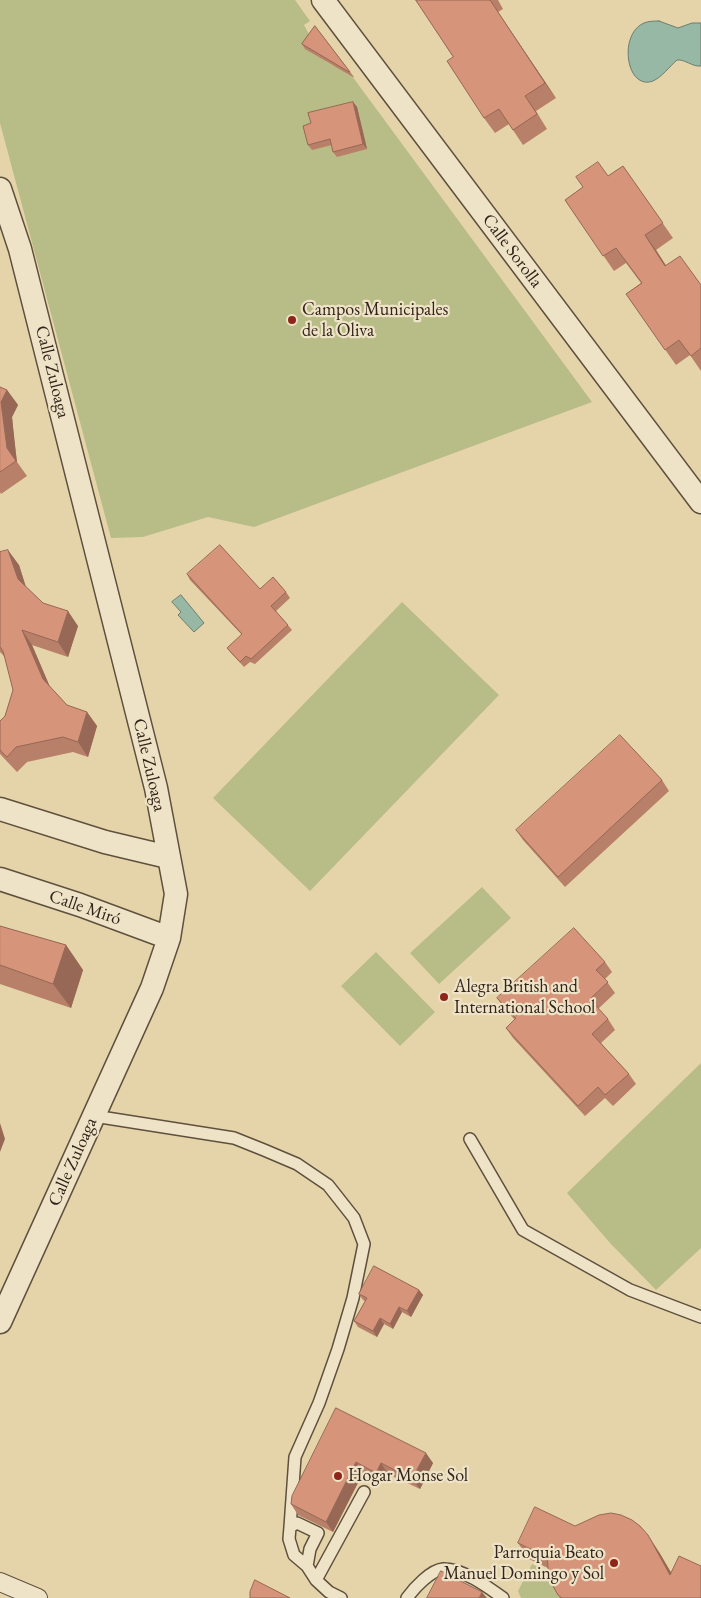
<!DOCTYPE html>
<html>
<head>
<meta charset="utf-8">
<style>
  body { margin:0 }
  canvas { display:block; background:#e5d4a9 }
</style>
</head>
<body>
<canvas width="701" height="1598"></canvas>
<script>
const ctx = document.querySelector('canvas').getContext('2d');
ctx.lineJoin = 'round';
function paint(path, color) { ctx.fillStyle = color; ctx.fill(path, 'evenodd'); }
function stroke(path, color, width, dash) { ctx.strokeStyle = color; ctx.lineWidth = width; ctx.lineCap = dash ? 'butt' : 'round'; ctx.setLineDash(dash || []); ctx.stroke(path); }
function drawText(font, color, halo, rows, align = 'center') {
  ctx.font = font + ' "EB Garamond",serif'; ctx.lineWidth = 4.5; ctx.setLineDash([]); ctx.textBaseline = 'middle'; ctx.strokeStyle = halo; ctx.fillStyle = color; for (const [text, x, y, turn = 0] of rows) {
    ctx.save(); ctx.translate(x, y); ctx.rotate((+turn || 0) * Math.PI / 180); ctx.textAlign = isNaN(turn) ? turn : align; if (halo) ctx.strokeText(text, 0, 0); ctx.fillText(text, 0, 0); ctx.restore();
  }
}
const green = new Path2D(`
  M 0,0 L 295,0 L 310,21 L 304,25 L 315,45 L 306,49 L 332,65 L 341,61 L 592,402 L 254,527 L 208,517 L 143,537 L 111,538 L 0,123 Z
  M 402,602 L 499,695 L 310,891 L 213,798 Z
  M 482,887 L 511,918 L 439,984 L 410,953 Z
  M 376,952 L 435,1012 L 400,1046 L 341,986 Z
  M 701,1063 L 701,1248 L 656,1290 L 610,1243 L 567,1193 Z
  M 532,1564 L 557,1576 L 561,1598 L 521,1598 L 518,1591 Z`);
const water = new Path2D(`
  M 659,21 L 678,28 L 692,23 L 701,23 L 701,66 C 692,67 685,59 677,60 C 670,66 662,77 653,81 C 626,91 618,34 644,23 C 648,21 655,21 659,21 Z
  M 181,595 L 204,623 L 194,632 L 178,615 L 181,612 L 172,602 Z`);
const service = new Path2D(`
  M 94,1116 L 234,1138 L 264,1150 L 297,1164 L 328,1185 L 354,1218 L 364,1244 L 353,1298 L 338,1349 L 319,1403 L 295,1457 L 290,1527
  M 470,1139 L 523,1230 L 630,1290 L 701,1317
  M 307,1566 L 310,1549 L 318,1533 L 297,1523 L 290,1527 L 289,1539 L 294,1555 L 307,1566 L 316,1580 L 329,1592 L 341,1598
  M 316,1580 L 364,1492
  M 407,1598 C 414,1588 431,1570 443,1569 C 462,1568 488,1587 503,1598`);
const pedestrian = new Path2D(`
  M 0,1582 L 38,1598`);
const minor = new Path2D(`
  M 323,0 L 701,502
  M 0,189 L 20,249 L 156,788 L 176,894 L 169,938 L 152,988 L 0,1322
  M 0,809 L 105,842 L 168,857
  M 0,879 L 80,905 L 169,938`);
const wall = new Path2D(`
  M 416,0 L 498,0 L 503,9 L 498,12 L 556,98 L 536,111 L 547,129 L 523,145 L 509,124 L 495,133 L 484,118 L 453,57 Z
  M 315,26 L 354,77 L 353,77 L 305,49 L 302,44 Z
  M 353,102 L 357,107 L 367,149 L 337,157 L 333,152 L 332,145 L 312,150 L 308,145 L 311,123 Z
  M 623,166 L 673,238 L 656,250 L 666,266 L 701,285 L 701,371 L 690,355 L 676,365 L 626,294 L 641,283 L 626,263 L 614,271 L 565,200 L 583,187 L 608,176 Z
  M 0,387 L 7,390 L 18,405 L 12,417 L 14,439 L 17,462 L 27,476 L 1,494 L 0,492 Z
  M 0,552 L 19,565 L 26,587 L 43,603 L 78,626 L 68,657 L 32,645 L 50,687 L 67,705 L 87,712 L 97,726 L 88,757 L 73,752 L 27,762 L 17,772 L 0,754 L 0,721 L 5,716 L 13,690 L 5,657 L 0,652 Z
  M 187,574 L 260,589 L 286,592 L 290,598 L 276,611 L 292,630 L 255,664 L 250,662 L 244,667 L 231,653 L 227,648 L 242,635 L 190,580 Z
  M 662,780 L 669,791 L 565,887 L 523,840 L 516,830 Z
  M 0,926 L 66,945 L 83,970 L 71,1008 L 0,984 Z
  M 605,962 L 612,972 L 605,979 L 615,993 L 598,1009 L 608,1019 L 615,1030 L 601,1043 L 629,1074 L 636,1084 L 613,1106 L 605,1098 L 585,1116 L 513,1038 L 506,1028 L 515,1020 L 504,1008 L 497,998 Z
  M 419,1290 L 423,1295 L 411,1317 L 402,1312 L 393,1329 L 384,1324 L 377,1337 L 358,1327 L 354,1321 L 365,1301 L 363,1300 L 359,1294 Z
  M 336,1408 L 433,1463 L 420,1489 L 388,1474 L 384,1483 L 363,1473 L 333,1532 L 298,1515 L 291,1504 Z
  M 575,1526 L 659,1552 L 671,1573 L 701,1598 L 560,1598 L 553,1586 L 548,1568 L 529,1559 L 518,1543 Z`);
const shadedWall = new Path2D(`
  M 490,0 L 498,12 L 556,98 L 545,83 Z
  M 353,102 L 357,107 L 367,149 L 363,144 Z
  M 645,235 L 656,250 L 676,281 L 665,266 Z
  M 7,390 L 18,405 L 12,417 L 17,463 L 7,448 L 1,402 Z
  M 8,550 L 19,565 L 28,594 L 18,579 Z
  M 68,611 L 78,626 L 68,657 L 58,642 Z
  M 22,630 L 32,645 L 53,694 L 43,679 Z
  M 87,712 L 97,726 L 88,757 L 78,742 Z
  M 66,945 L 83,970 L 71,1008 L 53,984 Z
  M 0,1123 L 5,1139 L 0,1152 Z
  M 419,1290 L 423,1295 L 411,1317 L 407,1311 Z
  M 399,1307 L 402,1312 L 393,1329 L 390,1324 Z
  M 380,1318 L 384,1324 L 377,1337 L 373,1331 Z
  M 426,1453 L 433,1463 L 420,1489 L 412,1479 Z
  M 356,1462 L 363,1473 L 333,1532 L 326,1522 Z
  M 381,1463 L 388,1474 L 384,1483 L 376,1473 Z
  M 648,1535 L 659,1552 L 682,1591 L 670,1575 Z
  M 482,1592 L 487,1598 L 479,1598 Z`);
const building = new Path2D(`
  M 416,0 L 490,0 L 545,83 L 525,96 L 537,114 L 513,130 L 499,109 L 484,118 L 447,61 L 453,57 Z
  M 315,26 L 350,72 L 349,72 L 302,44 Z
  M 353,102 L 363,144 L 333,152 L 330,139 L 308,145 L 303,126 L 311,123 L 308,113 Z
  M 598,162 L 608,176 L 623,166 L 663,223 L 645,235 L 665,266 L 680,256 L 701,285 L 701,348 L 691,356 L 679,340 L 665,350 L 626,294 L 642,283 L 616,248 L 603,256 L 565,200 L 583,187 L 576,177 Z
  M 0,387 L 7,390 L 1,402 L 7,448 L 16,461 L 0,472 Z
  M 220,545 L 260,589 L 273,577 L 286,592 L 271,606 L 288,625 L 251,659 L 246,656 L 240,662 L 227,648 L 242,634 L 187,574 Z
  M 8,550 L 18,579 L 43,603 L 68,611 L 58,642 L 22,630 L 43,679 L 67,705 L 87,712 L 78,742 L 63,737 L 16,747 L 7,757 L 0,750 L 0,721 L 5,716 L 13,690 L 3,651 L 0,647 L 0,552 Z
  M 620,735 L 662,780 L 558,877 L 516,830 Z
  M 0,926 L 66,945 L 53,984 L 0,965 Z
  M 574,928 L 605,962 L 596,970 L 608,982 L 590,999 L 608,1019 L 592,1034 L 629,1074 L 605,1095 L 598,1087 L 578,1106 L 506,1028 L 516,1018 L 497,998 Z
  M 374,1266 L 419,1290 L 407,1311 L 399,1307 L 390,1324 L 380,1318 L 373,1331 L 354,1321 L 367,1298 L 359,1294 Z
  M 336,1408 L 426,1453 L 412,1479 L 381,1463 L 376,1473 L 356,1462 L 326,1522 L 291,1504 L 292,1496 Z
  M 535,1507 L 575,1526 L 599,1515 L 611,1513 L 621,1515 L 632,1520 L 640,1526 L 648,1535 L 670,1575 L 679,1556 L 701,1566 L 701,1598 L 562,1598 L 558,1595 L 553,1586 L 549,1578 L 547,1557 L 518,1543 Z
  M 441,1571 L 482,1592 L 479,1598 L 427,1598 Z
  M 255,1580 L 290,1598 L 250,1598 L 250,1592 Z`);
const markers = [
  [292,320,5,"#8f2418"],
  [444,997,5,"#8f2418"],
  [338,1476,5,"#8f2418"],
  [614,1563,5,"#8f2418"]
];
const streetNames = [
  ["Calle Sorolla",512,251,53],
  ["Calle Zuloaga",52,372,76],
  ["Calle Zuloaga",149,765,77],
  ["Calle Miró",85,908,19],
  ["Calle Zuloaga",73,1162,-66]
];
const poiNames = [
  ["Campos Municipales",302,310],
  ["de la Oliva",302,331],
  ["Alegra British and",454,987],
  ["International School",454,1008],
  ["Hogar Monse Sol",348,1476],
  ["Parroquia Beato",604,1553,"right"],
  ["Manuel Domingo y Sol",604,1574,"right"]
];
paint(green, '#b8bc86');
paint(water, '#96b8a5');
stroke(water, '#6e7d6e', 1);
stroke(service, '#5f503e', 14);
stroke(pedestrian, '#5f503e', 20);
stroke(minor, '#5f503e', 25);
stroke(service, '#eee3c7', 11);
stroke(pedestrian, '#eee3c7', 18);
stroke(minor, '#eee3c7', 22);
paint(wall, '#b87f69');
paint(shadedWall, '#966855');
paint(building, '#d6947a');
stroke(building, '#966855', 1);
for (const [x, y, r, color] of markers) { const dot = new Path2D(); dot.arc(x, y, r, 0, 2 * Math.PI); ctx.fillStyle = color; ctx.fill(dot); stroke(dot, '#eee3c7', 2); }
drawText('18px', '#32241b', '#eee3c7', streetNames);
drawText('18px', '#32241b', '#eee3c7', poiNames, 'left');
</script>
</body>
</html>
